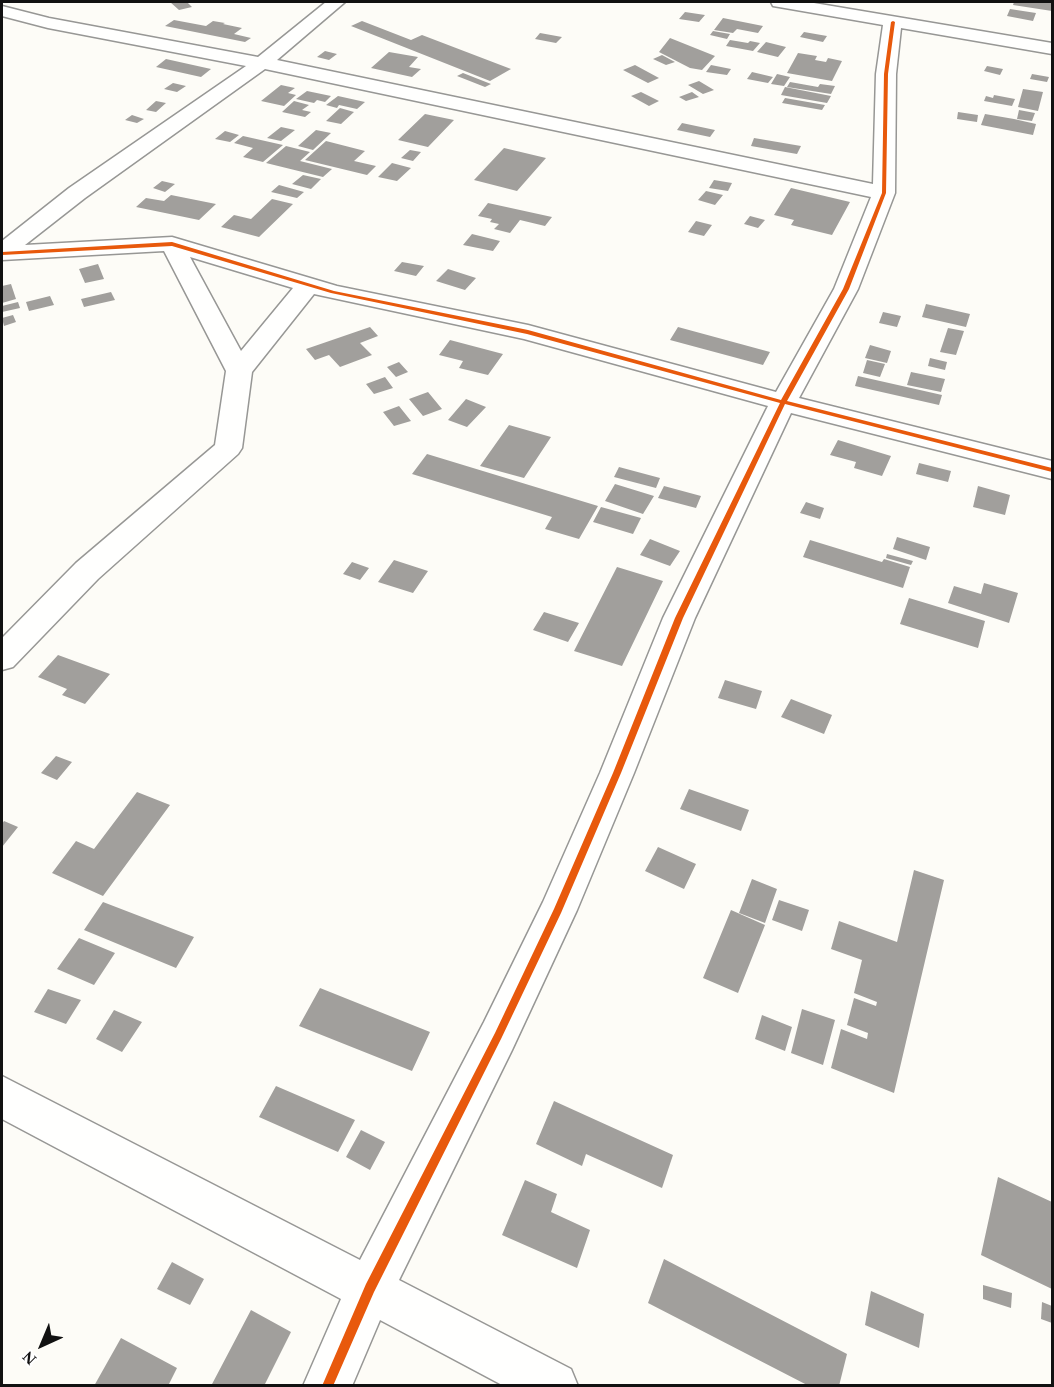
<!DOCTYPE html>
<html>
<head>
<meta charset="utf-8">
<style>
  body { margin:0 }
  #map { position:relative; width:1054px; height:1387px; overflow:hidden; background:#fdfcf7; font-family:"Times New Roman",serif }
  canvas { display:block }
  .frame { position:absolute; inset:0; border:3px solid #111; pointer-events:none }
  .north { position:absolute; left:12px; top:1315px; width:60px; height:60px; -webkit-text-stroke:4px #fff; paint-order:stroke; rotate:224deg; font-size:16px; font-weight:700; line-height:24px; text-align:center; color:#111 }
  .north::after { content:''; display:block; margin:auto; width:21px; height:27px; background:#111; clip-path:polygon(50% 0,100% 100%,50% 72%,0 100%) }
</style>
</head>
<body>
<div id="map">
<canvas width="1054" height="1387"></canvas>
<div class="frame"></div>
<div class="north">N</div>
</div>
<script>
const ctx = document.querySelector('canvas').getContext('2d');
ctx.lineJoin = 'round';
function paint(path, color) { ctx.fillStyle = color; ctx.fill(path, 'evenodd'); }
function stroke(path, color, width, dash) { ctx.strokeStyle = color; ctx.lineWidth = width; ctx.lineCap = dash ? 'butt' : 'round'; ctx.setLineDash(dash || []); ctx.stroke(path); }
const building = new Path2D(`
  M 170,2 L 187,2 L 192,7 L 179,10 Z
  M 1014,2 L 1052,2 L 1052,11 L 1013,5 Z
  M 1010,9 L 1036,13 L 1033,21 L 1007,16 Z
  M 685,12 L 705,15 L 699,22 L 679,19 Z
  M 723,18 L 763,26 L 758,33 L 737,29 L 733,33 L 714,30 Z
  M 174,20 L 206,26 L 213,21 L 225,23 L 223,24 L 242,28 L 234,34 L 251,38 L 245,42 L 165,26 Z
  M 362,21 L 411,40 L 422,35 L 511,69 L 490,81 L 351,26 Z
  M 713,31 L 730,34 L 727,39 L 710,35 Z
  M 804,32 L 827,36 L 823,42 L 800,37 Z
  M 540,33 L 562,37 L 556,43 L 535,39 Z
  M 670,38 L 715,56 L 702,70 L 690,68 L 659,52 Z
  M 730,40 L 748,43 L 750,41 L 760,43 L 753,51 L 726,46 Z
  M 766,42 L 786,47 L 778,57 L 757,52 Z
  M 325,51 L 337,54 L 329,60 L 317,57 Z
  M 389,52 L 418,57 L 409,67 L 421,69 L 412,77 L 371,68 Z
  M 798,53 L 817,56 L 815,60 L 826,62 L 828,58 L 842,61 L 832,81 L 787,73 Z
  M 662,55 L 675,62 L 666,65 L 653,59 Z
  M 166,59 L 211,69 L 201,77 L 156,67 Z
  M 635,65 L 659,78 L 648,83 L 623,70 Z
  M 711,65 L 731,69 L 727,75 L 706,72 Z
  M 987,66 L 1003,69 L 1000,75 L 984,71 Z
  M 752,72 L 773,77 L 768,83 L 747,79 Z
  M 463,73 L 491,84 L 485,87 L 457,76 Z
  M 777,74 L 790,77 L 784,86 L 771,84 Z
  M 1032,74 L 1049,77 L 1047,82 L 1030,79 Z
  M 699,81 L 714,90 L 703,94 L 688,85 Z
  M 790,82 L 818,87 L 820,84 L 835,86 L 831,94 L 787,87 Z
  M 173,83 L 186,86 L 177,92 L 164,89 Z
  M 281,85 L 295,88 L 288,93 L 296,95 L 284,106 L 261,101 Z
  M 785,87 L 831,96 L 827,103 L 781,95 Z
  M 1023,89 L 1043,92 L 1038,111 L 1018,107 Z
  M 307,91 L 331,96 L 325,102 L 317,100 L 314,103 L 296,99 Z
  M 641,92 L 659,101 L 649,106 L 631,96 Z
  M 692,92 L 699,97 L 686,101 L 679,97 Z
  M 994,95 L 1015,99 L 1012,106 L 984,101 L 986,96 L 993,98 Z
  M 338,96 L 365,102 L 357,109 L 339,105 L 337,108 L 326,105 Z
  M 785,98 L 825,105 L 822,110 L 782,103 Z
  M 156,101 L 166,103 L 156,112 L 146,110 Z
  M 294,101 L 309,105 L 302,110 L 311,112 L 305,117 L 282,112 Z
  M 340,108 L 354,112 L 341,124 L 326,121 Z
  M 1019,110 L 1035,113 L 1032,121 L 1017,119 Z
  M 958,112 L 978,115 L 977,122 L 957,119 Z
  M 425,114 L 454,120 L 428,147 L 398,140 Z
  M 985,114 L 1014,119 L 1036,124 L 1033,135 L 981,125 Z
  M 132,115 L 144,119 L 137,123 L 125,120 Z
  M 682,123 L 715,130 L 710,137 L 677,130 Z
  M 281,127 L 295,130 L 281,141 L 267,138 Z
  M 316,130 L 331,133 L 313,150 L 298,146 Z
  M 225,131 L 239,135 L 230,142 L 215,139 Z
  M 243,136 L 283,145 L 263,162 L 243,157 L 253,148 L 234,143 Z
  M 754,138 L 801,146 L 797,154 L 751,146 Z
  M 326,141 L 365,151 L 354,161 L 376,166 L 367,175 L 305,160 Z
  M 286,146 L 310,152 L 300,161 L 332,169 L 323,177 L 266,163 Z
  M 504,148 L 546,158 L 517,191 L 474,180 Z
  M 410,150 L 421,152 L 413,161 L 401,158 Z
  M 392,163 L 411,168 L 397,181 L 378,177 Z
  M 303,175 L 321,179 L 311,189 L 292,184 Z
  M 714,180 L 732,183 L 728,191 L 709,188 Z
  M 162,181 L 175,184 L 165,192 L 153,188 Z
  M 279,185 L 304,192 L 297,198 L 271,192 Z
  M 791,188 L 850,202 L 832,235 L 791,225 L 794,220 L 774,215 Z
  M 706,191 L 723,195 L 715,205 L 698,200 Z
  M 171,195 L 216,204 L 199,220 L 136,207 L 146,198 L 164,201 Z
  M 272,199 L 293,204 L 259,237 L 221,227 L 234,215 L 251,219 Z
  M 488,203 L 552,217 L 545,226 L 520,220 L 510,233 L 494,229 L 499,224 L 490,222 L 492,219 L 478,216 Z
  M 750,216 L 765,220 L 758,228 L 744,224 Z
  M 696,221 L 712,225 L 704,236 L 688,232 Z
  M 472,234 L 500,241 L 493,251 L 463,245 Z
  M 402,262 L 424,266 L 416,276 L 394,271 Z
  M 98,264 L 104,279 L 85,283 L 79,269 Z
  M 448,269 L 476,278 L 465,290 L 436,281 Z
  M 11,284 L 16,299 L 2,303 L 2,286 Z
  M 111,292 L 115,300 L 84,307 L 81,299 Z
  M 50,296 L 54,305 L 29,311 L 26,302 Z
  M 18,302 L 20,308 L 2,312 L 2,306 Z
  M 926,304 L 970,314 L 966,327 L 922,317 Z
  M 883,312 L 901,316 L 897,327 L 879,323 Z
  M 13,315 L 16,322 L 4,326 L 2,318 Z
  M 370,327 L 378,336 L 360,343 L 372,355 L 340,367 L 329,355 L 315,360 L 306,349 Z
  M 678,327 L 770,352 L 763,365 L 670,340 Z
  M 948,328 L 964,331 L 956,355 L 940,352 Z
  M 450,340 L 503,354 L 488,375 L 459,368 L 463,361 L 439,355 Z
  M 870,345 L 891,351 L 887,363 L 865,358 Z
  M 930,358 L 947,362 L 945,370 L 928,366 Z
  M 867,360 L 885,364 L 880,377 L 863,373 Z
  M 399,362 L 408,372 L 396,377 L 387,367 Z
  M 911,372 L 945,379 L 941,392 L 907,385 Z
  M 858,376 L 942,395 L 939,405 L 855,386 Z
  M 385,377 L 393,388 L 374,394 L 366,384 Z
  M 428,392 L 442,409 L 423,416 L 409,399 Z
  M 466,399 L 486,407 L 467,427 L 448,420 Z
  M 399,406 L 411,421 L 394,426 L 383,412 Z
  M 509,425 L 551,437 L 524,478 L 480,466 Z
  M 838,440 L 891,456 L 882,476 L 854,468 L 856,462 L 830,455 Z
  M 427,454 L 598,506 L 579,539 L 545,529 L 552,517 L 412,474 Z
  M 919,463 L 951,471 L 948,482 L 916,474 Z
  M 619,467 L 660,478 L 656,488 L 614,477 Z
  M 615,484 L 654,496 L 643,514 L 605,501 Z
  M 664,486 L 701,496 L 696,508 L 658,498 Z
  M 978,486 L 1010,495 L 1005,515 L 973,507 Z
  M 806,502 L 824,508 L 820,519 L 800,513 Z
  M 601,507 L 641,518 L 633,534 L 593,522 Z
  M 897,537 L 930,547 L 926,560 L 893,549 Z
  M 650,539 L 680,551 L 670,566 L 640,555 Z
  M 810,540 L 882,562 L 884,559 L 910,567 L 903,588 L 803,557 Z
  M 887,554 L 913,561 L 911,565 L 886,558 Z
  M 394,560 L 428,571 L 413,593 L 378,582 Z
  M 352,562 L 369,568 L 360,580 L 343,574 Z
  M 617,567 L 663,581 L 622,666 L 574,651 Z
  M 984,583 L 1018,593 L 1009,623 L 948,603 L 954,586 L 981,594 Z
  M 909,598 L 985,621 L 978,648 L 900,624 Z
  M 544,612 L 579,623 L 568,642 L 533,630 Z
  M 58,655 L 110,674 L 85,704 L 62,695 L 67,689 L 38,677 Z
  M 725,680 L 762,691 L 756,709 L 718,698 Z
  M 791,699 L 832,715 L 824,734 L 781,717 Z
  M 56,756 L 72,762 L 57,780 L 41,773 Z
  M 689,789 L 749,810 L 741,831 L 680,809 Z
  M 137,792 L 170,805 L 103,896 L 52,873 L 76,841 L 94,849 Z
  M 4,821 L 18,827 L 2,847 L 2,824 Z
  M 658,847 L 696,864 L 684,889 L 645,871 Z
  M 914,870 L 944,880 L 894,1093 L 831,1068 L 841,1029 L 867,1039 L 868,1033 L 847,1025 L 854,998 L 876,1006 L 877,1002 L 854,993 L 862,960 L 831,949 L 839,921 L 897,942 Z
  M 752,879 L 777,889 L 765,923 L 739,913 Z
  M 779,900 L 809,910 L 802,931 L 772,920 Z
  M 103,902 L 194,937 L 176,968 L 84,930 Z
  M 731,910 L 765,925 L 738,993 L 703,978 Z
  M 79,938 L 115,953 L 94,985 L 57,969 Z
  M 320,988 L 430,1032 L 412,1071 L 299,1026 Z
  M 48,989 L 81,1000 L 66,1024 L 34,1012 Z
  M 802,1009 L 835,1020 L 823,1065 L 791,1053 Z
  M 114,1010 L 142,1022 L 122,1052 L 96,1039 Z
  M 762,1015 L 792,1027 L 785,1051 L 755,1039 Z
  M 276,1086 L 355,1120 L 338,1152 L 259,1117 Z
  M 554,1101 L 673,1155 L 662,1188 L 586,1154 L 582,1166 L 536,1144 Z
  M 361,1130 L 385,1142 L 370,1170 L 346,1157 Z
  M 998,1177 L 1052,1202 L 1052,1289 L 981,1255 Z
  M 525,1180 L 557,1194 L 551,1212 L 590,1230 L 577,1268 L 502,1235 Z
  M 664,1259 L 847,1354 L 839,1386 L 809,1386 L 648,1303 Z
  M 172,1262 L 204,1279 L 190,1305 L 157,1289 Z
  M 983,1285 L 1012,1293 L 1011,1308 L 983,1299 Z
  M 871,1291 L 924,1314 L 919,1348 L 865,1325 Z
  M 1042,1302 L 1052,1306 L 1052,1323 L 1041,1319 Z
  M 251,1310 L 291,1332 L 264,1386 L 211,1386 Z
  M 121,1338 L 177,1368 L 168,1386 L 94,1386 Z`);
const street = new Path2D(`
  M 326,2 L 345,2 L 277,60 L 873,184 L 876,74 L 883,25 L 779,7 L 773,6 L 771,2 L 808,2 L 1052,43 L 1052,54 L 901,28 L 896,74 L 895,193 L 858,289 L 799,398 L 1052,461 L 1052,479 L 791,413 L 695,618 L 634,773 L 577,910 L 512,1050 L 399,1280 L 571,1369 L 578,1386 L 504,1386 L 380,1320 L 352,1386 L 303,1386 L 341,1299 L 2,1119 L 2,1076 L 360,1260 L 484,1022 L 543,902 L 600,773 L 663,618 L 768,406 L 524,339 L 314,294 L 252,372 L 242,448 L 238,454 L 98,579 L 13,667 L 2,670 L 2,638 L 76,563 L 215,445 L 226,371 L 164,251 L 2,260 L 2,241 L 69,188 L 246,66 L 48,28 L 2,16 L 2,6 L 49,18 L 258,57 ZM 265,69 L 871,197 L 834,289 L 776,392 L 528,325 L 337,286 L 172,237 L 25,245 L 85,198 ZM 190,257 L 293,288 L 241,351 Z`);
const cycleway = new Path2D(`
  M 893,21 L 895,22 L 888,74 L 886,193 L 849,289 L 787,401 L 1052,468 L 1052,472 L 785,404 L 683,618 L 621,773 L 561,913 L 501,1039 L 374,1292 L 333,1386 L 322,1386 L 366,1284 L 495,1033 L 554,909 L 613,773 L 675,618 L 780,403 L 527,334 L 331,293 L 172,246 L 2,255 L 2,252 L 172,242 L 334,291 L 528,330 L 781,400 L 843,289 L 882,193 L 884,74 L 891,22 Z`);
paint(building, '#a19f9c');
stroke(street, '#979795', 3);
paint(street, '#fffffe');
paint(cycleway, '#e8590c');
</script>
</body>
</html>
